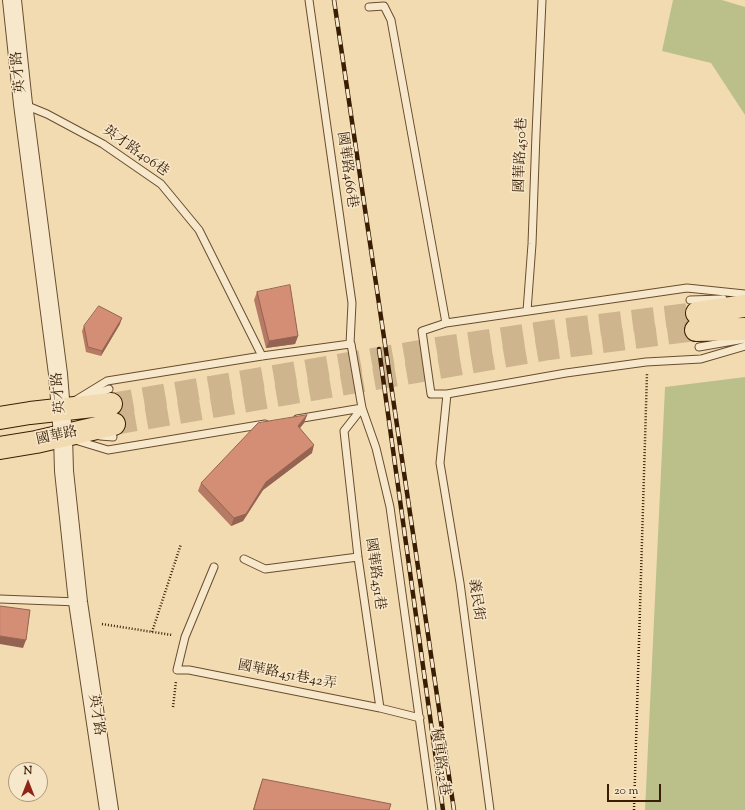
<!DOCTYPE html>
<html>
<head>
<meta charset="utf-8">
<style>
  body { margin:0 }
  #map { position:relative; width:745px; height:810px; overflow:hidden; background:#f3dbb1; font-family:"Sorts Mill Goudy",serif }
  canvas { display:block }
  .north { position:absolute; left:8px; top:762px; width:40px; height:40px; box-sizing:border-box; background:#f7e8cc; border:1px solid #ab977c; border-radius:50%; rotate:0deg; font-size:11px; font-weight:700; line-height:16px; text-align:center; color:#391e04 }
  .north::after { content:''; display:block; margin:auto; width:14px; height:18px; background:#8f2418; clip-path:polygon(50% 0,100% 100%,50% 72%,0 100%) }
  .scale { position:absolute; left:607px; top:784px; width:54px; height:18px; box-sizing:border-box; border:2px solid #391e04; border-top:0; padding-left:5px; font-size:12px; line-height:14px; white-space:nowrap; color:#391e04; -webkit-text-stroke:3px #f7e8cc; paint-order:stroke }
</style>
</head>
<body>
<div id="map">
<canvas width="745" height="810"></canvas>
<div class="north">N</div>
<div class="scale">20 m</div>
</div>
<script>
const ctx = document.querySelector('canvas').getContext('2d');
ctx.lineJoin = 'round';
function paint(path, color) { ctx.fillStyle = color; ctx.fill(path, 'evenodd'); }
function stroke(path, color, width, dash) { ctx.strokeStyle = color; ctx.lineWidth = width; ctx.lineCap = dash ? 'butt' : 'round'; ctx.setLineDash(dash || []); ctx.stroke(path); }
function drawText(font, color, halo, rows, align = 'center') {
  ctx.font = font + ' "Sorts Mill Goudy","Noto Serif TC",serif'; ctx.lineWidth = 3; ctx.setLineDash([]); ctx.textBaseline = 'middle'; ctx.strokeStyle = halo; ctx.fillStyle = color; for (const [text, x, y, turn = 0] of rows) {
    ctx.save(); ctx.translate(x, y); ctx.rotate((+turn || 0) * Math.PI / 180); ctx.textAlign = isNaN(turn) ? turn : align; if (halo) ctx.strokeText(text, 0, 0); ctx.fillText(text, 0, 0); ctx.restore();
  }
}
const green = new Path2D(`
  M 673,0 L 722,0 L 745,7 L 745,115 L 711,63 L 662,51 Z
  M 745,377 L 745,810 L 645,810 L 665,387 Z`);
const primaryTunnel = new Path2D(`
  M 111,404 L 443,347 L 557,330 L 697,313
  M 114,424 L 549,349 L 696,330`);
const path = new Path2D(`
  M 102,624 L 172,635
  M 152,632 L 181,544
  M 173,707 L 176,681
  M 634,810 L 647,373`);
const service = new Path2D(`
  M 309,0 L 352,303 L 350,344
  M 369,7 L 384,6 L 391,20 L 446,323
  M 25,105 L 47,114 L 103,144 L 161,184 L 199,230 L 262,356
  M 745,294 L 687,288 L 446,323 L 422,331 L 431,394 L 447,394 L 566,373 L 646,362 L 701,359 L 745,346
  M 690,300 L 723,299
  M 527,311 L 532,244 L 536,134 L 542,0
  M 350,344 L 351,344 L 362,408 L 376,448 L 390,507 L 432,810
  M 699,347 L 745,339
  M 447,394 L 440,463 L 460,583 L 490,810
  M 87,398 L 109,389
  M 76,400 L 107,381 L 262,356 L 350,344
  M 362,408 L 344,431 L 358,557 L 380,708
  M 297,419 L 362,408
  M 100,436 L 113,437
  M 75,440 L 108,450 L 265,424
  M 244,559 L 265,569 L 358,557
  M 214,567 L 185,637 L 177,670 L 189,670 L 380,708 L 420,718
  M 0,599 L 78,602`);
const tertiary = new Path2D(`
  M 12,0 L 23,104 L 58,374 L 63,436 L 64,471 L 78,602 L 109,810`);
const primary = new Path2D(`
  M 697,313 L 745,306
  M 696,330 L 745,329
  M 0,418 L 30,413 L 111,404
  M 0,448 L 36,442 L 114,424`);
const rail = new Path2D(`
  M 334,0 L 454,810
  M 379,349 L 443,810`);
const wall = new Path2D(`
  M 257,292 L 298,336 L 295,344 L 266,348 L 254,300 Z
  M 120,324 L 101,356 L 86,352 L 82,331 L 84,326 Z
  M 307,415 L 304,423 L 300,428 L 312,453 L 263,490 L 243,521 L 231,526 L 198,491 L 201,483 Z
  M 263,779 L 389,810 L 253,810 L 259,789 Z`);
const shadedWall = new Path2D(`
  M 122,318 L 120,324 L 101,356 L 102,351 Z
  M 298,336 L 295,344 L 266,348 L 269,341 Z
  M 307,415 L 304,423 L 295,434 L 298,426 Z
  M 314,445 L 312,453 L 263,490 L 243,521 L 231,526 L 234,518 L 266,482 Z
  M 0,636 L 26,640 L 23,648 L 0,644 Z`);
const building = new Path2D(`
  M 290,285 L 298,336 L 269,341 L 257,292 Z
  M 99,306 L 122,318 L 102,351 L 88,347 L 84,326 Z
  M 307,415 L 298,426 L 314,445 L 266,482 L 246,514 L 234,518 L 201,483 L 258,423 Z
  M 0,606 L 30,610 L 26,640 L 0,636 Z
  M 263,779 L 391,804 L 389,810 L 254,810 Z`);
const streetNames = [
  ["英才路",20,72,-96],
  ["英才路406巷",135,152,35],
  ["國華路450巷",522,155,-88],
  ["國華路466巷",346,170,82],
  ["英才路",60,393,-95],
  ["國華路",57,437,-12],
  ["國華路451巷",374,574,82],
  ["義民街",475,600,82],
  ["國華路451巷42弄",287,676,11],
  ["英才路",95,715,81],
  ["橫車路32巷",439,762,82]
];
paint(green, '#bbc08b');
stroke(primaryTunnel, '#ceb58e', 22, [22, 11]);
stroke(service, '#684d2f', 9);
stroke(tertiary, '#684d2f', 20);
stroke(primary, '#391e04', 24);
stroke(path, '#391e04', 2.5, [1, 2]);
stroke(service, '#f7e8cc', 7);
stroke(tertiary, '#f7e8cc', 18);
stroke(primary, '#f3dbb1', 22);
stroke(rail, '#391e04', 4.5);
stroke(rail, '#f7e8cc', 3, [9]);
paint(wall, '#b67a65');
paint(shadedWall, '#946352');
paint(building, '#d48e75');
stroke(building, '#946352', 1);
drawText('14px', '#391e04', '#f7e8cc', streetNames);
</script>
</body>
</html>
